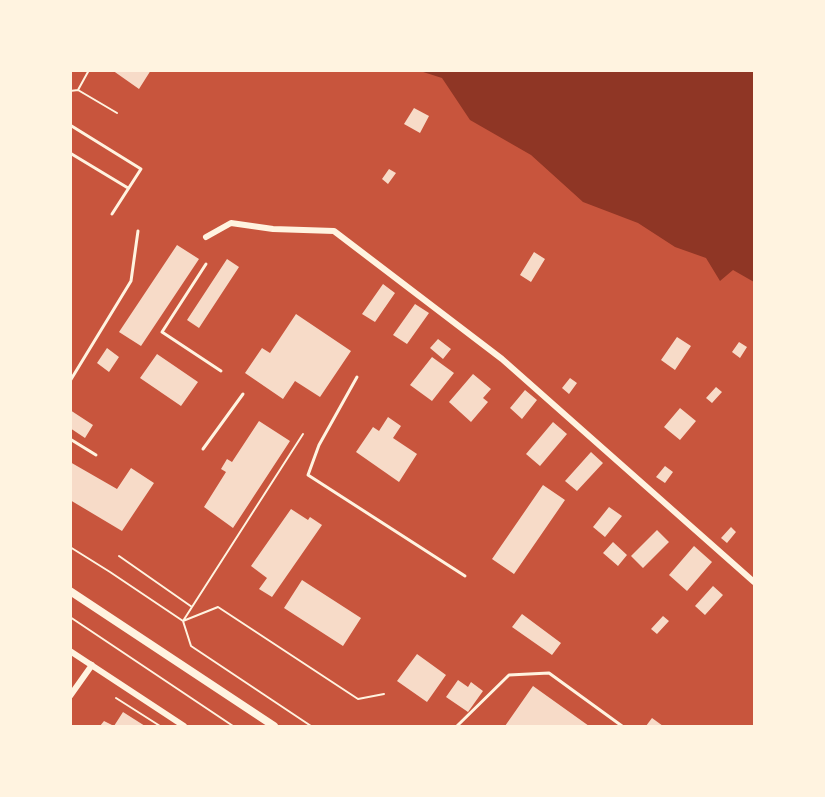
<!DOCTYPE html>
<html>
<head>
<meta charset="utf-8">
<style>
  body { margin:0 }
  #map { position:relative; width:825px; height:797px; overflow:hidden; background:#c8553d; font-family:Mulish,sans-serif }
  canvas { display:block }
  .frame { position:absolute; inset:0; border:72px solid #fff3e0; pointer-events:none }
</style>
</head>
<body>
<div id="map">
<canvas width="825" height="797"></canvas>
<div class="frame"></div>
</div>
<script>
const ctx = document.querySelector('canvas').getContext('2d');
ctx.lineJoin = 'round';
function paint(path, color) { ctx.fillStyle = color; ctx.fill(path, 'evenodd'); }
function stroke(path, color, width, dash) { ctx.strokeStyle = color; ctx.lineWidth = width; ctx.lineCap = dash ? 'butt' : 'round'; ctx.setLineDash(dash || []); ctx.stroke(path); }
const water = new Path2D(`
  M 420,71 L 754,71 L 754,282 L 733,270 L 720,281 L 706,258 L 675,247 L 638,223 L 583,202 L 531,155 L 470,120 L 442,78 Z`);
const building = new Path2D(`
  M 112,70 L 151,70 L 139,89 Z
  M 414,108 L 429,116 L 420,133 L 404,124 Z
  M 389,169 L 396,173 L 388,184 L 382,179 Z
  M 177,245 L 199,259 L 141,346 L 119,332 Z
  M 534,252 L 545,259 L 531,282 L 520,275 Z
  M 227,259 L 239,267 L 199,328 L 187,320 Z
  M 383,284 L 395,293 L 375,322 L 362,314 Z
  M 415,304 L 429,313 L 407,344 L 393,335 Z
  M 296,314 L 351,351 L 320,397 L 295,381 L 283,399 L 245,373 L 262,348 L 270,353 Z
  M 677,337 L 691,346 L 675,370 L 661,360 Z
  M 438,339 L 451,349 L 443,359 L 430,348 Z
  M 739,342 L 747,347 L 740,358 L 732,352 Z
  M 107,348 L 119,357 L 109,372 L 97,363 Z
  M 157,354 L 198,382 L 181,406 L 140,378 Z
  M 432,357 L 454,373 L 432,401 L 410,385 Z
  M 473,374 L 491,389 L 483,398 L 488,402 L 471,422 L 449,402 Z
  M 570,378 L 577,383 L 569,394 L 562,388 Z
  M 716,387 L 722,392 L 712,403 L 706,398 Z
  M 525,390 L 537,400 L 522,419 L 510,408 Z
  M 680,408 L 696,421 L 680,440 L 664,427 Z
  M 70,410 L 93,425 L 85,438 L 70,428 Z
  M 388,417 L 401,426 L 393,438 L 417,454 L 399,482 L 356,452 L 373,427 L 379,431 Z
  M 259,421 L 290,441 L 233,528 L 204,507 L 226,472 L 221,469 L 227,459 L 232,462 Z
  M 553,422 L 567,434 L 540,466 L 526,454 Z
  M 591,452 L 603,463 L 577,491 L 565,481 Z
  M 70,462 L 117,489 L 131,468 L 154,483 L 122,531 L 70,500 Z
  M 665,466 L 673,472 L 665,483 L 656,477 Z
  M 543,485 L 565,500 L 514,574 L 492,559 Z
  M 609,507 L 622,516 L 605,537 L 593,527 Z
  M 291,509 L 308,520 L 310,517 L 322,525 L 272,597 L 259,589 L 267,578 L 251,566 Z
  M 731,527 L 736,532 L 727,543 L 721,538 Z
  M 657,530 L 669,542 L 643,568 L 631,556 Z
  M 613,542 L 627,555 L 618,566 L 603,553 Z
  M 694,546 L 712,562 L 687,591 L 669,575 Z
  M 302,580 L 361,618 L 343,646 L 284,608 Z
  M 713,586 L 723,595 L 705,615 L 695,606 Z
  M 522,614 L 561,643 L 552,655 L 512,627 Z
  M 663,616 L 669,621 L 657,634 L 651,629 Z
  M 417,654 L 446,675 L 427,702 L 397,681 Z
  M 458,680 L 468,687 L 471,682 L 483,691 L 468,712 L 446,697 Z
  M 533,686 L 589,726 L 505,726 Z
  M 123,712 L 145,726 L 100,726 L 104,721 L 114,726 Z
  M 652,718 L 663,726 L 646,726 Z`);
const path = new Path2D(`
  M 78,90 L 89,70
  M 70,91 L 78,90 L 117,113
  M 70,547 L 110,572 L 183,621 L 191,646 L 311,726
  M 119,556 L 192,607
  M 70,617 L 233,726
  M 183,621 L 218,607 L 358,699 L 384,694
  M 183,621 L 303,434
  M 116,698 L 160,726`);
const service = new Path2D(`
  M 70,125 L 141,169 L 112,214
  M 70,153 L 128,188
  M 206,264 L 162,332 L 221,371
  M 357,377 L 319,445 L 308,475 L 465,576
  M 70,381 L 131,281 L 138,231
  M 70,439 L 96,455
  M 203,449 L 243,394
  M 457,726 L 509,675 L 549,673 L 622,726`);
const minor = new Path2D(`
  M 206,237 L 231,223 L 273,229 L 334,231 L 502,359 L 754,582
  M 70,651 L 184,726
  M 70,696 L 92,665`);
const secondary = new Path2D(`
  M 70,591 L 274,726`);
paint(water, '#8f3625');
paint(building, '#f7dbc8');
stroke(path, '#fff3e0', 2);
stroke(service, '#fff3e0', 3);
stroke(minor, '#fff3e0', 6);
stroke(secondary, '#fff3e0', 8);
</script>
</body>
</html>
